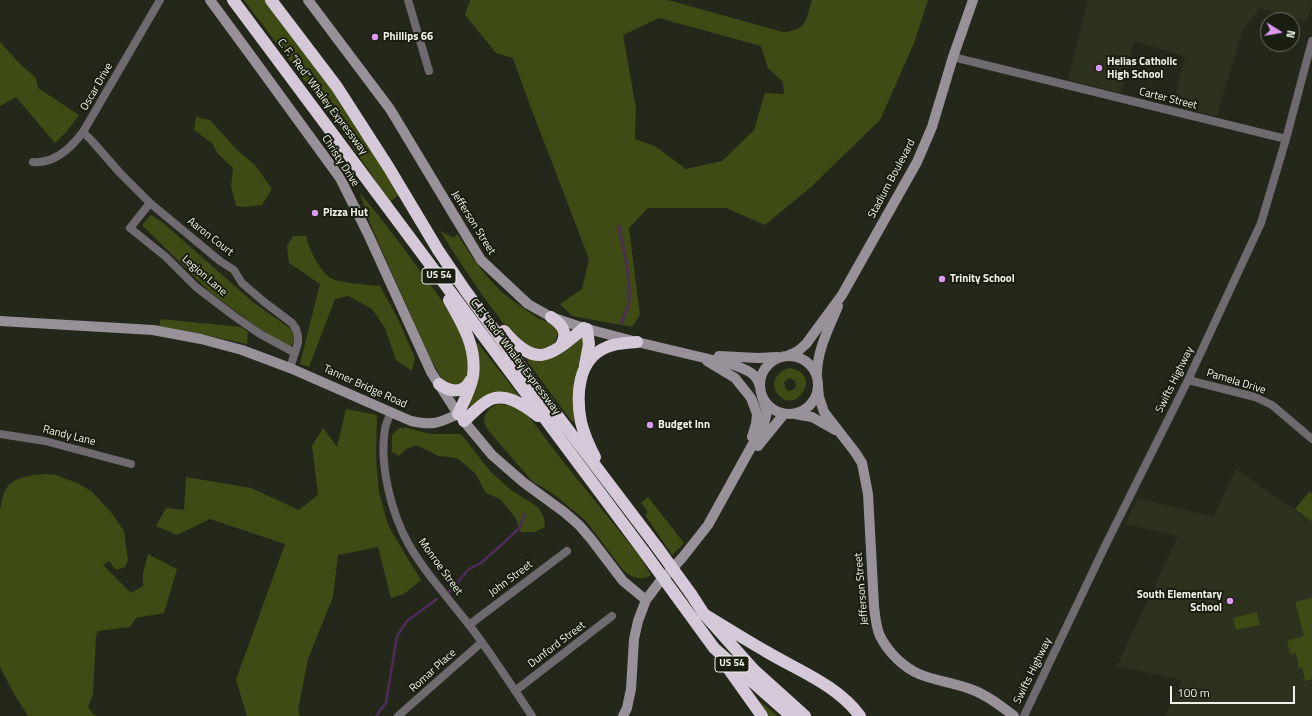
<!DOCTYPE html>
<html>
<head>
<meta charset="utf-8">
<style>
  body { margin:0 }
  #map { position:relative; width:1312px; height:716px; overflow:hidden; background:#24281a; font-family:"Titillium Web",sans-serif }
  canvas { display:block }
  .north { position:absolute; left:1260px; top:12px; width:40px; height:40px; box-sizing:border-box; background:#1a1e11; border:1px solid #6f7367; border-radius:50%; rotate:101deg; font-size:11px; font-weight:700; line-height:16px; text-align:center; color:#eff2e9 }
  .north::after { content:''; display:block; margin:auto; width:14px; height:18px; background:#dc99f4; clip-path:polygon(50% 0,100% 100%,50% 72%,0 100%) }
  .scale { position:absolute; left:1170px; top:686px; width:125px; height:18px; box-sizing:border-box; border:2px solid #eff2e9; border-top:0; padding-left:5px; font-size:12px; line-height:14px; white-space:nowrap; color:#eff2e9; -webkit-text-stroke:3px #1a1e11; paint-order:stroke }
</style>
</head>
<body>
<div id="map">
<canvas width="1312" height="716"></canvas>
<div class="north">N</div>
<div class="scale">100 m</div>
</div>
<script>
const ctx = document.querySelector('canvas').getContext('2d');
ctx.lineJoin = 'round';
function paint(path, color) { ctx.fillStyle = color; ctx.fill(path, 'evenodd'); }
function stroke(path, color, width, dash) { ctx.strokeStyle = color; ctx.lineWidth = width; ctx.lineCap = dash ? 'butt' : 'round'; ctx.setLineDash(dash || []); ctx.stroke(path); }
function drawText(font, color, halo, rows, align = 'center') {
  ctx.font = font + ' "Titillium Web",sans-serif'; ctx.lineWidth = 4; ctx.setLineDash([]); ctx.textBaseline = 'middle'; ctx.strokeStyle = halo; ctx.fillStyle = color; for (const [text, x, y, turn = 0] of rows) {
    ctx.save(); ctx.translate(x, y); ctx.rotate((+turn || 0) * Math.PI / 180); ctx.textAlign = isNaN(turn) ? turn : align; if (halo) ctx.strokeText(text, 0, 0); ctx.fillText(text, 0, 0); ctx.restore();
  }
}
const built = new Path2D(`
  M 1088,0 L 1312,0 L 1312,4 L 1307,22 L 1259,8 L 1242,32 L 1217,116 L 1172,106 L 1185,56 L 1134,41 L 1121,93 L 1068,80 Z
  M 1236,469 L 1312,522 L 1312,716 L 1165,716 L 1182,680 L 1117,666 L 1178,536 L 1125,524 L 1138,498 L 1213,517 Z`);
const green = new Path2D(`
  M 244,0 L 265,0 L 339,99 L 399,195 L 390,202 L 342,131 Z
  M 470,0 L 668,0 L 783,32 C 807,31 806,19 812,0 L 928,0 L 914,43 L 880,120 L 811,187 L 765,225 L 726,208 L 648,208 L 629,228 L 640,315 L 632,327 L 572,316 L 560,304 L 582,289 L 589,259 L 528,100 L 513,58 L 496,53 L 465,15 ZM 659,18 L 761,46 L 768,68 L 783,82 L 784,94 L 765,93 L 754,130 L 722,161 L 686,169 L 655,146 L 635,139 L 636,108 L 623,35 Z
  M 0,42 L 20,64 L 36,78 L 38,88 L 79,115 L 67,131 L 55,143 L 16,97 L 0,106 Z
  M 196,117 L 210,120 L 237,150 L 255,165 L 272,189 L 262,205 L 244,207 L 236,206 L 231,187 L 233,168 L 218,154 L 212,143 L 194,130 Z
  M 360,193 C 382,219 403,247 423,275 C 439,296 457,320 465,346 C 468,355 468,366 470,376 L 459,386 L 444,382 L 430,358 L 380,246 L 368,218 Z
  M 151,215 L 162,222 L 254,303 L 294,331 L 297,339 L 291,346 L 269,336 L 210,292 L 142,225 Z
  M 440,231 L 454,238 L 457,234 C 475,261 490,286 518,304 C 525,309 532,315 540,319 C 546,322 552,323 556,328 C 558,330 558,334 557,336 C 556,343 552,347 545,348 C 540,350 530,349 525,345 C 513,337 503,323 495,312 C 475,286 458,259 440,231 Z
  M 293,236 L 306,236 C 309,248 319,271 331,278 C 339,283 369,285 380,286 L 397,317 L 415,358 L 412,371 L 396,360 L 385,328 L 372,309 L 348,296 L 335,299 L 309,367 L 300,364 L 320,284 L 289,263 L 287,246 Z
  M 161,319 L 241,327 L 248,332 L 247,344 L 206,335 L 159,326 Z
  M 582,337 L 584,339 L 575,419 L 573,423 L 527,361 L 529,357 Z
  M 477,342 L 520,397 L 470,406 L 466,405 L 476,352 Z
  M 790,368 C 825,374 794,418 777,393 C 769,382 779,370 790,368 ZM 790,378 L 795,381 L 796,385 L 795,389 L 789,391 L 786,389 L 784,383 L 786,380 Z
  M 498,404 C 511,405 521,408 530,418 L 565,464 L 639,555 L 651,575 C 640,581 632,578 623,570 L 586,521 L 555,495 L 532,481 L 488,430 L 484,423 L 485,415 L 490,408 Z
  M 346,409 L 377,415 L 376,457 L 379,492 L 388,525 L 408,559 L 421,580 L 404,594 L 391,598 L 378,547 L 338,555 L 333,597 L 308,659 L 298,710 L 300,716 L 247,716 L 236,680 L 285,544 L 210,519 L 177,535 L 156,526 L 166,508 L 184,510 L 186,477 L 251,488 L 299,510 L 318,495 L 312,446 L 323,428 L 337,447 Z
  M 399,428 L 408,428 L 430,434 L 461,434 L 491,472 L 511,490 L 538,507 L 544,518 L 545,527 L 535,532 L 521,532 L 515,517 L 500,499 L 486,493 L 475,473 L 457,458 L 439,456 L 416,445 L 406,449 L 399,456 L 392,452 L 392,435 Z
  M 45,474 L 56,475 L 79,484 L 91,491 L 110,511 L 124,531 L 128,560 L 125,567 L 116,570 L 109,561 L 103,565 L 131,593 L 143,586 L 143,573 L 148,554 L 177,569 L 164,613 L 136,618 L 130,627 L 98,631 L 96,636 L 93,695 L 88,707 L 93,714 L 96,716 L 28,716 L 13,692 L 0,667 L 0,509 C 2,503 2,496 5,491 C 11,477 32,475 45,474 Z
  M 1309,492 L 1312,494 L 1312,522 L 1295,509 Z
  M 648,497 L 684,543 L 672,555 L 645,515 L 648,512 L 641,503 Z
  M 1312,598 L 1312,679 L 1305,681 L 1302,667 L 1299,668 L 1296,653 L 1290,654 L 1287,641 L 1304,636 L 1295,602 Z
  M 1257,612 L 1260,625 L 1236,630 L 1233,618 Z
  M 754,697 L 778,716 L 766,716 Z`);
const stream = new Path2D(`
  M 619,226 C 623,249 631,277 629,300 C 629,308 624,316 621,323
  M 449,592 L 469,569 L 481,563 L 509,538 L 519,528 L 525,514
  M 376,716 L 386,703 L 397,636 L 407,621 L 437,599`);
const street = new Path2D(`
  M 408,0 L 429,71
  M 953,57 L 1286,139
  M 83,132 L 92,141 L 120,173 L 150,203 L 220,261 L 234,270 L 242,283 L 263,301 L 292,323 L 296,329 L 298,336 L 298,343 L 290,368
  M 33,162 C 54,164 71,148 83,132 L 160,0
  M 150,203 L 130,228 L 166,257 L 196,287 L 234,316 L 260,334 L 295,353
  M 1188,380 L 1255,397 L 1272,405 L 1312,439
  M 391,412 C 389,417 386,423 385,429 C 379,464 391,512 408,543 C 425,573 449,599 470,626 C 492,655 512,686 532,716
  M 0,434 L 45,441 L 131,464
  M 469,625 L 567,551
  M 515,691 L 612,616
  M 398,716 L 482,642
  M 1024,716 L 1107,542 L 1188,380 L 1261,223 L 1286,139 L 1312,41`);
const secondary = new Path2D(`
  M 210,0 L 249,53 L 340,178 L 368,234 L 431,372 L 458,414 L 492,455 L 523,482 L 564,512 L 579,525 L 591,539 L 623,581 L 646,600
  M 308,0 L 390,109 L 481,260 L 528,304 L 551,317 L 584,328 L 637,342 L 734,365 C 747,370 757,373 760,387
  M 0,321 L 153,330 L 201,339 L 242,350 L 290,368 L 411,421 C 433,426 439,423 458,414
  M 789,355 L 798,351 L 806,344 L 842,295 L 917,162 L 932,127 L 953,57 L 973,0
  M760 385a29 29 0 1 1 58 0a29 29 0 1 1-58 0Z
  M 719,356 L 758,358 L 777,357
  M 707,361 L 735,378 L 751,398 L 757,414 L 756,424 L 752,437
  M 817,374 C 817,350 829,328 838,306
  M 818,387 L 819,397 L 824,412 L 855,452 L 862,463 L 868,494 L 874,606 C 875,616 876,627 880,636 C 888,652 903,667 919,674 C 936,681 955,683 973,690 C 988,696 1001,706 1014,716
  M 795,414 L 812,417 L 835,430
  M 758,446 L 784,414
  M 623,716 L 627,708 L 631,689 L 634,639 L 638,621 L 646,600 L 658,584 L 682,558 L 708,525 L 739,469 L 764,424 L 767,412 L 762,397`);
const highway = new Path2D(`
  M 233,0 L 645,553
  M 271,0 L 337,87 L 389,168 L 438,250 L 465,290 L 535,386 L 657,547
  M 449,300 C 462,323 477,347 473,376 C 471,389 464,401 458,414
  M 551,317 C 563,325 569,333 560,347
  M 504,331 C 537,370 550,356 584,328
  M 585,365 L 589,344 L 587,329
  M 439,384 C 449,392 464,394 470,381
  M 464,421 C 471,415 478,407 486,402 C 503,390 524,405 538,416
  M 595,457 C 589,446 584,434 581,422 C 576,396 577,359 607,347 C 616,343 627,343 637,342
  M 691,594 L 704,614 L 754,670 L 805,716
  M 682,604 L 714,648 L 791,716
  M 704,614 C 725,627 746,640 767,652 C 799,671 837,685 860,716
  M 725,664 L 762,716`);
const highwayBridge = new Path2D(`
  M 657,547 L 691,594
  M 645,553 L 682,604`);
const markers = [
  [375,37,4,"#dc99f4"],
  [1099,68,4,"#dc99f4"],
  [315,213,4,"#dc99f4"],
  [942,279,4,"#dc99f4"],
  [650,425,4,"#dc99f4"],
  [1230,601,4,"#dc99f4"]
];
const shields = [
  [439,276,34],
  [732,664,34]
];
const shieldNames = [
  ["US 54",439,276],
  ["US 54",732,664]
];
const poiNames = [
  ["Phillips 66",383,37],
  ["Helias Catholic",1107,62],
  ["High School",1107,75],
  ["Pizza Hut",323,213],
  ["Trinity School",950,279],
  ["Budget Inn",658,425],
  ["South Elementary",1222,595,"right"],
  ["School",1222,608,"right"]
];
const streetNames = [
  ["Oscar Drive",97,87,-60],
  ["C. F. “Red” Whaley Expressway",322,97,53],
  ["Carter Street",1168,99,14],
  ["Christy Drive",340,161,57],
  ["Stadium Boulevard",892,179,-62],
  ["Jefferson Street",473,223,58],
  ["Aaron Court",210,237,38],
  ["Legion Lane",204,276,41],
  ["C. F. “Red” Whaley Expressway",515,357,53],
  ["Swifts Highway",1175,380,-64],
  ["Pamela Drive",1236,382,17],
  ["Tanner Bridge Road",365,387,24],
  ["Randy Lane",69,436,14],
  ["Monroe Street",440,567,54],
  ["John Street",511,579,-37],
  ["Jefferson Street",862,589,-95],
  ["Dunford Street",557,645,-37],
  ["Romar Place",433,671,-42],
  ["Swifts Highway",1033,671,-64]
];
paint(built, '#2c321e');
paint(green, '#3e4b15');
stroke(stream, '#4e2b5a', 2.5);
stroke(street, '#6f6a70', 8);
stroke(secondary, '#98919a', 10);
stroke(highway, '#d5c9d9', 12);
stroke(highwayBridge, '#d5c9d9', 12);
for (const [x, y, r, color] of markers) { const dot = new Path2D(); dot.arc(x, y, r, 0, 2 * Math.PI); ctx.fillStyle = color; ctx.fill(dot); stroke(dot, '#1a1e11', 1.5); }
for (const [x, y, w] of shields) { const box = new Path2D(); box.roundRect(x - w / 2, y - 8, w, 16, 3); ctx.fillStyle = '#1a1e11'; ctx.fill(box); stroke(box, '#eff2e9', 1); }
drawText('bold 10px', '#eff2e9', null, shieldNames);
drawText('bold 11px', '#eff2e9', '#1a1e11', poiNames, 'left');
drawText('11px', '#eff2e9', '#1a1e11', streetNames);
</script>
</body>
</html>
